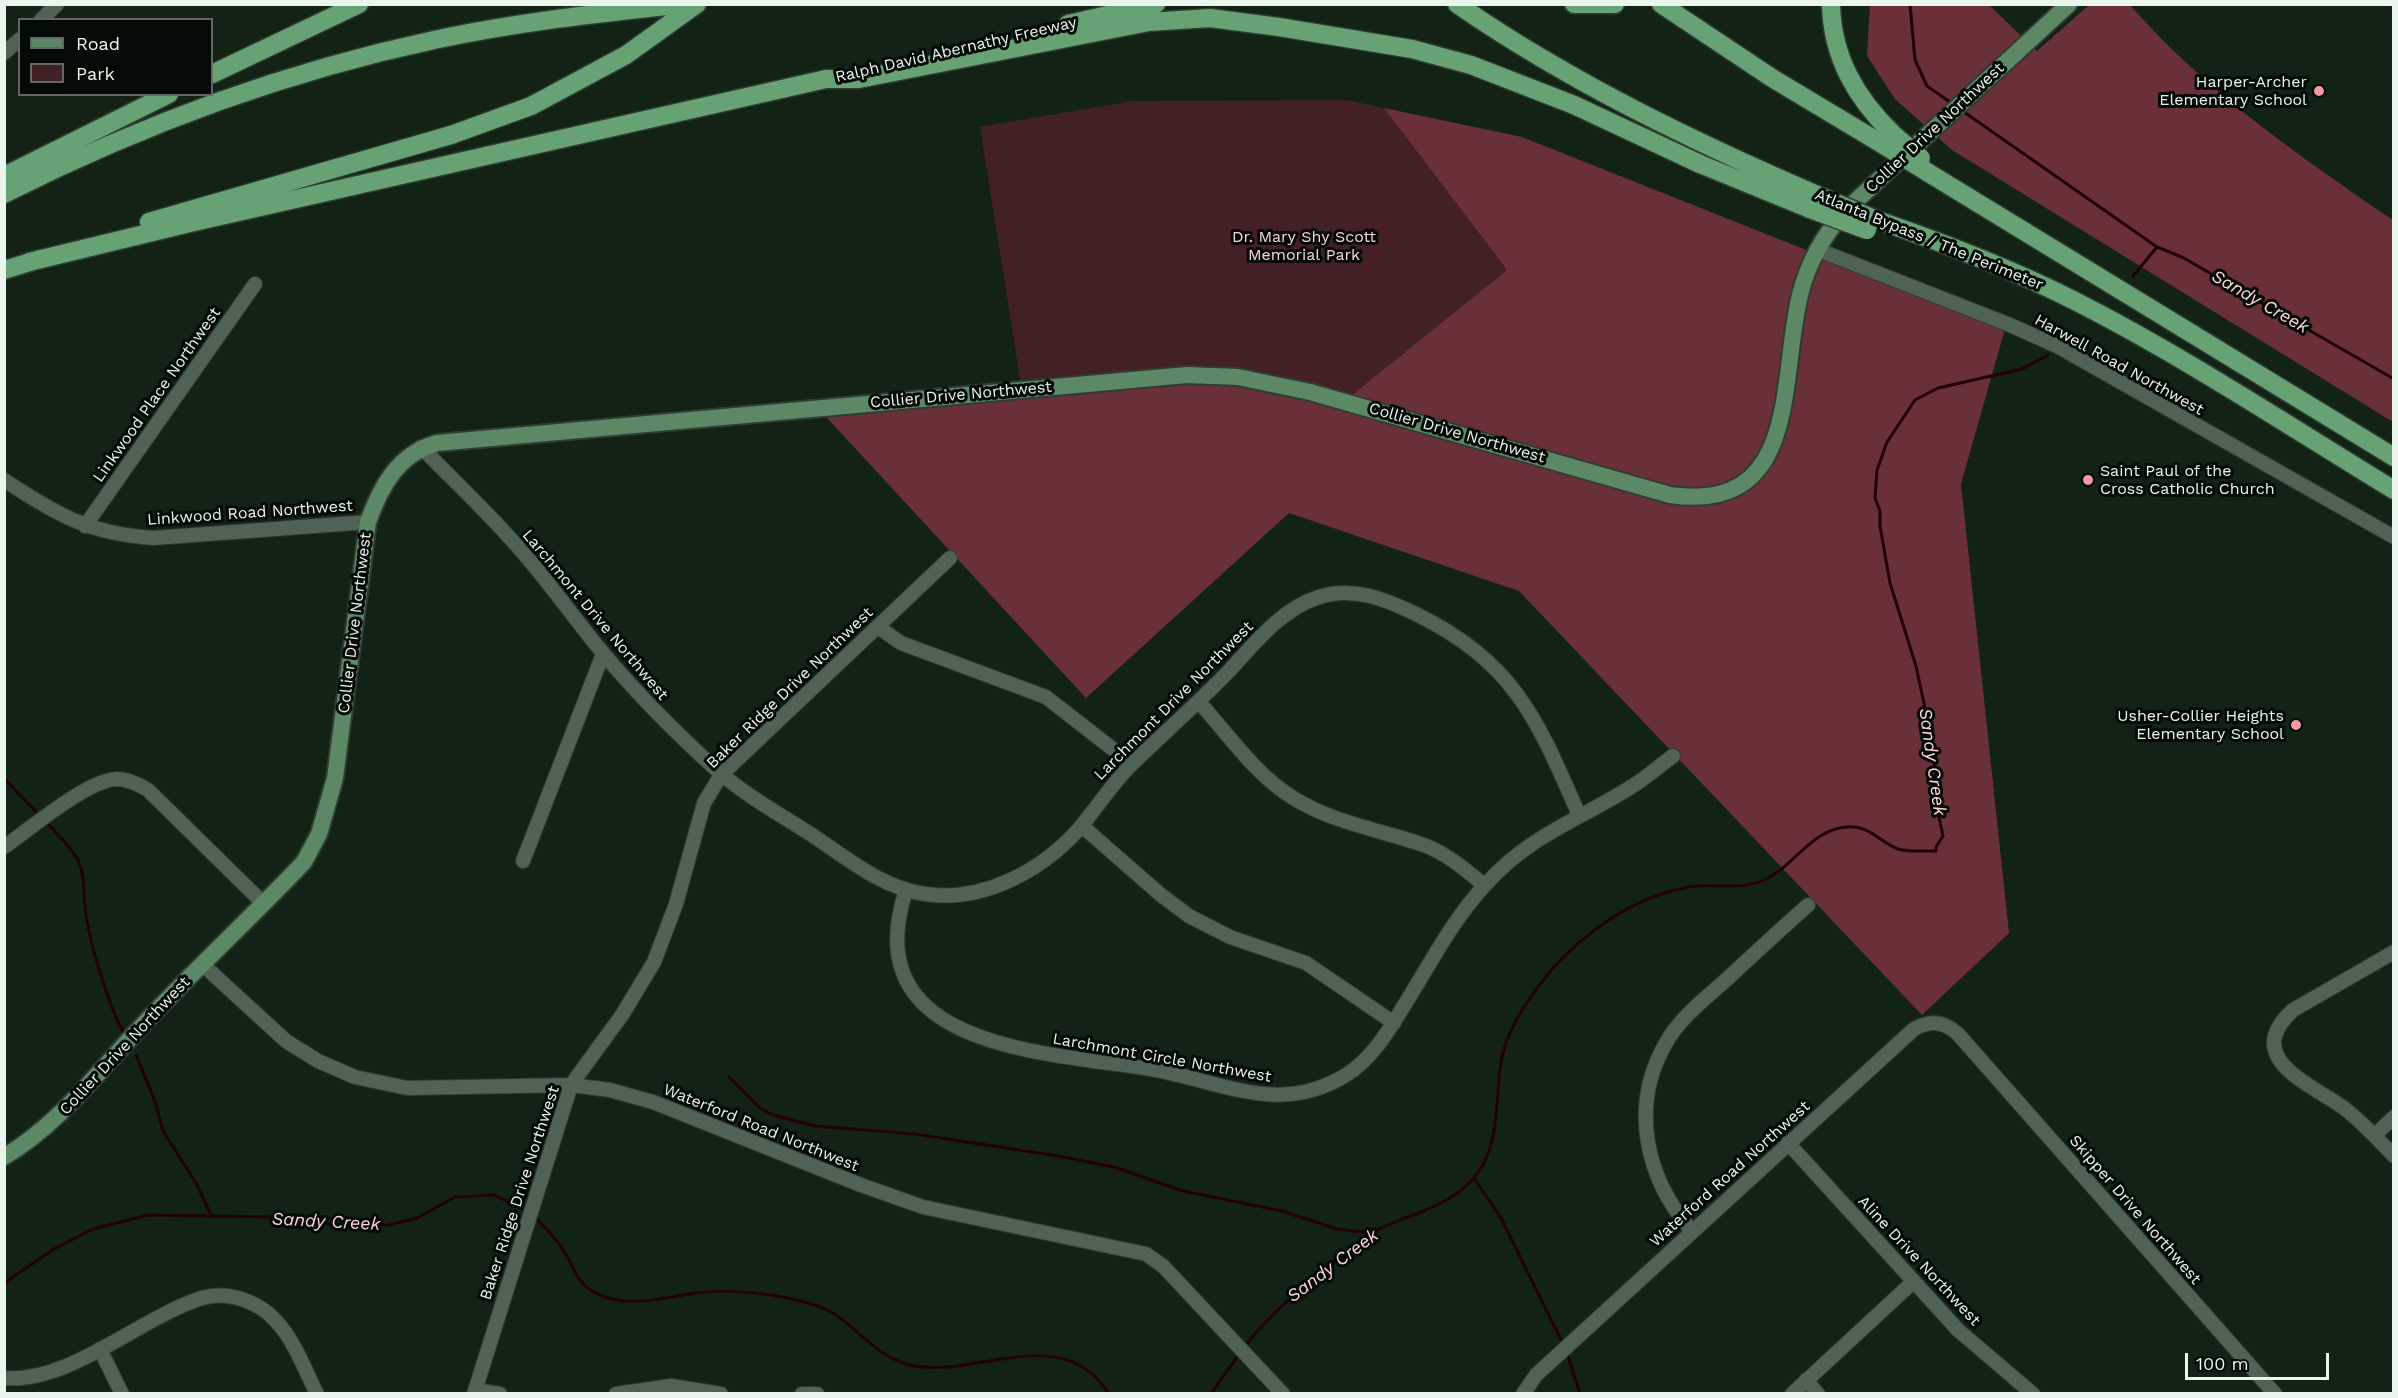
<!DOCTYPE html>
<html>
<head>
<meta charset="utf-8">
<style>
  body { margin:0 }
  #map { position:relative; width:2398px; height:1398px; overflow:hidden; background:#122215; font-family:"Work Sans",sans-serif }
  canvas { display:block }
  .frame { position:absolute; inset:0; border:6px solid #eaf5ec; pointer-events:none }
  .legend { position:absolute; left:18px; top:18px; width:195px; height:78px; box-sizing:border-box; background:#040a05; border:2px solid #606861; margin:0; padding:8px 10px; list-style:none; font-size:18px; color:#eaf5ec }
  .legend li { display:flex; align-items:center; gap:12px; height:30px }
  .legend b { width:30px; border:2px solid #606861 }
  .scale { position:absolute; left:2185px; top:1353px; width:144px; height:27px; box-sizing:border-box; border:3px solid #eaf5ec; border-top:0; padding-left:8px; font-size:18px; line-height:21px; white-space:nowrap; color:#eaf5ec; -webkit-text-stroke:4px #040a05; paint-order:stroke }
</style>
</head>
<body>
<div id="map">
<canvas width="2398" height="1398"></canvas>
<div class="frame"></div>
<ul class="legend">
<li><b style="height:8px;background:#5d8866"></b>Road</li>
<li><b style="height:16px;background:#432024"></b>Park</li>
</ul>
<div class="scale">100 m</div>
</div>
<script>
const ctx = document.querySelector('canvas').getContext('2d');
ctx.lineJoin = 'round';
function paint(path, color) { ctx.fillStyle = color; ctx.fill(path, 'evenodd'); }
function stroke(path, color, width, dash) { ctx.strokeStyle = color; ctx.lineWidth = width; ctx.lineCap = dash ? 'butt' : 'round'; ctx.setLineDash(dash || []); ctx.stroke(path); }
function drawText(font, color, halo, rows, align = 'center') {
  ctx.font = font + ' "Work Sans",sans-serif'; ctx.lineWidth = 6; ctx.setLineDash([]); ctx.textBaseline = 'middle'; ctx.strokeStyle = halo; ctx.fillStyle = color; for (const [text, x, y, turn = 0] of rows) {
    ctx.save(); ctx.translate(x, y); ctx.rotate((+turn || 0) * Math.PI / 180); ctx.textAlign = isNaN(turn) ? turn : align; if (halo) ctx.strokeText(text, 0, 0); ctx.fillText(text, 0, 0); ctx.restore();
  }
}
const green = new Path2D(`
  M 1347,100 L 1384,108 L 1507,270 L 1342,403 L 1021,385 L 980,127 L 1133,101 Z`);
const forest = new Path2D(`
  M 1870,5 L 1989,5 L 2037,51 L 2089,5 L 2130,5 C 2204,90 2300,157 2393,220 L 2393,422 L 1952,150 L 1895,99 L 1867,56 Z
  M 1384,108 L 1522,137 L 2005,329 L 1961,484 L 2009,933 L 1922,1015 L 1519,591 L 1289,513 L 1086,698 L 816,406 L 1185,372 L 1342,403 L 1507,270 Z`);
const stream = new Path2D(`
  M 1910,4 L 1915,60 L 1927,86 L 1950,102
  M 1964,112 L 2157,247 L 2182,257 L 2394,379
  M 2133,276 L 2157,247
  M 4,778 L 38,814
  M 49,825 C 59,836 71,847 78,860 C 85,875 83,890 85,906 C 87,935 109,1008 124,1033
  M 136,1055 L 156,1104 L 163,1131 L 196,1183 L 212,1217
  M 729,1077 L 760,1108 L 773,1115 L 815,1126 L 915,1134 L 1058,1156 L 1114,1167 L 1183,1191 L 1282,1211 L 1337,1229 L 1371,1233
  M 1474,1178 L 1501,1218 L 1563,1344
  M 535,1217 C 544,1227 555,1237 562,1248 C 578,1271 573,1285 605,1297 C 634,1307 666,1297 695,1293 C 717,1290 740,1291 763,1294 C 786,1297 816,1302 836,1315 C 862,1333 881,1360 915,1366 C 981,1377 1063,1321 1109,1394
  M 4,1283 L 54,1249 L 93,1229 L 148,1215 L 271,1217 L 346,1226 L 389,1225 L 417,1218 L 455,1197 L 494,1195 L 527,1211
  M 1245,1346 C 1273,1311 1304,1285 1339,1258 C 1350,1250 1361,1238 1373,1232 C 1406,1215 1447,1208 1473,1179 C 1509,1138 1488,1079 1510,1033 C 1542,965 1613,900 1689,887 C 1715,883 1739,891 1764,880 C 1794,867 1811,829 1847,827 C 1870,825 1879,842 1898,849 C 1909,852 1924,851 1936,851 L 1936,847 L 1943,836 L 1937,808 L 1937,779 L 1925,708 L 1916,666 L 1890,583 L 1880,526 L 1880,511 L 1875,498 L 1877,470 L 1887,442 L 1915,400 L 1938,388 L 2022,369 L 2048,355
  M 1567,1353 L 1580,1394
  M 1211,1394 L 1240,1353`);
const minor = new Path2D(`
  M 41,20 L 57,4
  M 4,53 L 20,39
  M 1816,249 L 2010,325 L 2057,346 L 2394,537
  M 421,447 C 456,483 493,517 525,555 C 552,586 576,621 603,653 C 638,695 677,734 718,771 C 746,796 783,816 815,837 C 849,860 883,888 925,894 C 982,903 1041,871 1078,830 C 1097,808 1112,783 1133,763 C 1165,732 1198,703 1229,671 C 1255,643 1281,609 1319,597 C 1353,586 1385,599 1416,614 C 1515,663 1537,719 1579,815
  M 4,480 C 57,515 90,534 154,538 L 368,522
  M 85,526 L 255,284
  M 878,627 L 901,643 L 1046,697 L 1132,764
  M 1199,702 C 1228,734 1257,777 1295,799 C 1334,823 1381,830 1424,845 C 1446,853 1466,870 1484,885
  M 1082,826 L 1161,895 L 1189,916 L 1230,937 L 1306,963 L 1394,1023
  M 4,847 C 30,829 87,780 117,779 C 128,779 138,784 148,790 L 264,904
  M 523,861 L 603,654
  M 906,890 C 853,1052 1053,1052 1156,1070 C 1223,1082 1280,1116 1346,1075 C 1372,1059 1389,1030 1405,1004 C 1430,964 1453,919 1486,884 C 1530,835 1579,820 1631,787 C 1646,778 1659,766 1673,756
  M 2394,952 L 2293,1010 C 2241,1058 2309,1083 2344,1108 C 2362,1122 2378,1139 2394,1156
  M 202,964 L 286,1041 L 318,1061 L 355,1077 L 407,1088 L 571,1085 L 610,1090 L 653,1102 L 861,1185 L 923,1207 L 1146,1254 L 1163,1266 L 1283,1394
  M 2375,1135 L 2394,1117
  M 1788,1143 L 1958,1330 L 2033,1394
  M 1692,1231 C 1645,1178 1629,1105 1667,1041 C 1682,1016 1706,998 1727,979 C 1754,954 1781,929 1808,905
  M 100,1349 L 122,1394
  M 4,1378 C 69,1384 141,1317 202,1298 C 228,1290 260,1302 277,1322 C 295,1342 305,1370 317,1394
  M 1806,1380 L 1818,1394
  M 475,1390 L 500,1394
  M 474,1394 L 571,1085 L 622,1015 L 654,962 L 676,904 L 704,803 L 721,775 L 950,558
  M 616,1394 L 671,1386 L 721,1394
  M 802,1394 L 817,1394
  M 1523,1394 L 1536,1375 L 1914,1029 C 1930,1020 1944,1021 1958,1034 L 2275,1394
  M 1792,1394 L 1913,1282`);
const major = new Path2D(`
  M 4,1157 C 60,1123 96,1074 140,1028 C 193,971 250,919 304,862 L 319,834 L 335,778 L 368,522 C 381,486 398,454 437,443 L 1187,375 L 1238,377 L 1310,392 L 1670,495 C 1801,514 1779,380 1800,295 C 1808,262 1823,236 1845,211 L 2069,4`);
const highway = new Path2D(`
  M 1457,4 C 1570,82 1696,143 1822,197
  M 1574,4 L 1615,4
  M 1661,4 L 1772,78 L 1882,144
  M 1831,4 C 1832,57 1856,98 1893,134
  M 1068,24 L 1156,4
  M 212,74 L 359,4
  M 1932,175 L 2394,457
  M 4,176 L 169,94
  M 4,194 C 141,125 284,72 434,40 C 517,22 601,13 685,4
  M 1877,220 C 1944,243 2012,269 2075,301 C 2185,357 2289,426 2394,490
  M 149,222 L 451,135 L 531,106 L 626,55 L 697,4
  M 29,262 L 194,222 L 826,79 L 859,79 L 1149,22 L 1210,18 L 1279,27 L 1412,49 L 1471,65 L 1574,105 L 1700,164 L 1810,209
  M 4,270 L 40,259`);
const highwayBridge = new Path2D(`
  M 1893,134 L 1921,158
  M 1882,144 L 1932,175
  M 1822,197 L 1877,220
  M 1810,209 L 1867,230`);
const markers = [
  [2319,91,6,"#f49aa2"],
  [2088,480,6,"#f49aa2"],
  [2296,725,6,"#f49aa2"]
];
const streetNames = [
  ["Ralph David Abernathy Freeway",956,50,-13],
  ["Collier Drive Northwest",1935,128,-43],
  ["Atlanta Bypass / The Perimeter",1929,240,22],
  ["Harwell Road Northwest",2119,365,29],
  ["Linkwood Place Northwest",157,395,-55],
  ["Collier Drive Northwest",961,395,-5],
  ["Collier Drive Northwest",1457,433,16],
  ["Linkwood Road Northwest",250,513,-4],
  ["Larchmont Drive Northwest",595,615,50],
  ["Collier Drive Northwest",355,623,-83],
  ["Baker Ridge Drive Northwest",790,688,-44],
  ["Larchmont Drive Northwest",1174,701,-45],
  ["Collier Drive Northwest",125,1046,-47],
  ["Larchmont Circle Northwest",1162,1058,10],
  ["Waterford Road Northwest",761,1128,22],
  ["Waterford Road Northwest",1730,1174,-42],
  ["Baker Ridge Drive Northwest",520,1193,-72],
  ["Skipper Drive Northwest",2135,1210,49],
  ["Aline Drive Northwest",1919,1261,47]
];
const poiNames = [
  ["Harper-Archer",2307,82],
  ["Elementary School",2307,100],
  ["Saint Paul of the",2100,471,"left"],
  ["Cross Catholic Church",2100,489,"left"],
  ["Usher-Collier Heights",2284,716],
  ["Elementary School",2284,734]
];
const parkNames = [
  ["Dr. Mary Shy Scott",1304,237],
  ["Memorial Park",1304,255]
];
const waterNames = [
  ["Sandy Creek",2260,302,30],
  ["Sandy Creek",1932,762,82],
  ["Sandy Creek",326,1222,3],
  ["Sandy Creek",1333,1266,-37]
];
paint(green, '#432024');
paint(forest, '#6a3037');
stroke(stream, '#230005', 3);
stroke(minor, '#303b32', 16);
stroke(major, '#303b32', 20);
stroke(highway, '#303b32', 21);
stroke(minor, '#4f6253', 14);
stroke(major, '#5d8866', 16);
stroke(highway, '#66a273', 18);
stroke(highwayBridge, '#303b32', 21, []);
stroke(highwayBridge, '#66a273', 18);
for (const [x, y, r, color] of markers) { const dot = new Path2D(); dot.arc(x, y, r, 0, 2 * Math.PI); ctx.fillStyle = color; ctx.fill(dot); stroke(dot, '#040a05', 2); }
drawText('16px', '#eaf5ec', '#040a05', streetNames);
drawText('16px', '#eaf5ec', '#040a05', poiNames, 'right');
drawText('16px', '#fcd4d6', '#040a05', parkNames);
drawText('italic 18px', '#fed6d8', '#040a05', waterNames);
</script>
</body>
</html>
